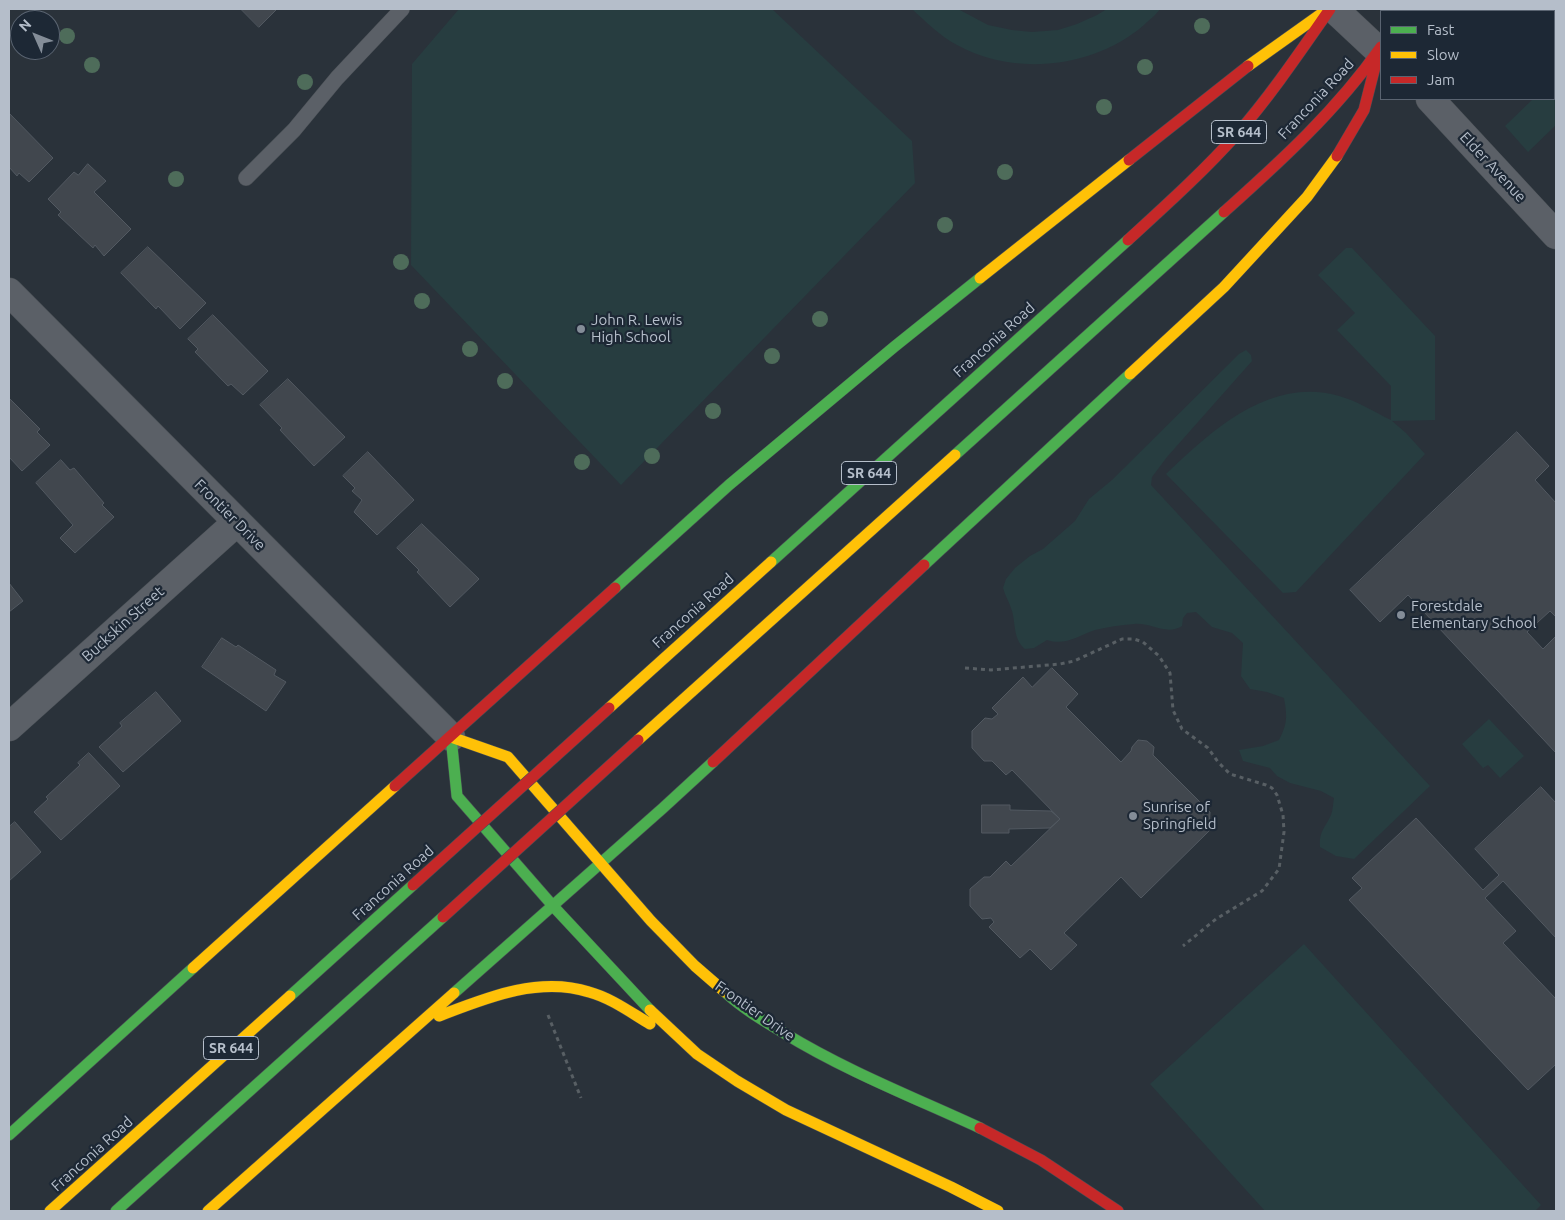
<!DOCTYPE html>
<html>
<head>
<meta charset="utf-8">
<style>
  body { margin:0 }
  #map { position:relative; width:1565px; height:1220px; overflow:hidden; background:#2a323a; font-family:Ubuntu,sans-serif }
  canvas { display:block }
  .frame { position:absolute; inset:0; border:10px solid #b5beca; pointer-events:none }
  .legend { position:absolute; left:1380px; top:10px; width:175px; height:90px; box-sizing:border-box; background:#1d2835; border:1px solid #5a6471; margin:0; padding:6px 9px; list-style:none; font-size:15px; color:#b5beca }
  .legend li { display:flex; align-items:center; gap:10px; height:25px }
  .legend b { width:25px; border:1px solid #5a6471 }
  .north { position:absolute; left:10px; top:10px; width:50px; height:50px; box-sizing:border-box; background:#1d2835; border:1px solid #5a6471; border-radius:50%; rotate:314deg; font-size:14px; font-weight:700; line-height:20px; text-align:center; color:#b5beca }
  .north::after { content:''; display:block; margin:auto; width:18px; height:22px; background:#848d98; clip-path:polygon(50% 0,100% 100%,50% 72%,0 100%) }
</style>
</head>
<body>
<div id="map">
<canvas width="1565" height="1220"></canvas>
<div class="frame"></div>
<ul class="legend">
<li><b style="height:6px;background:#4caf50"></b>Fast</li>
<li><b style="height:6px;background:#ffc107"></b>Slow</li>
<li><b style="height:6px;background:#c62828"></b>Jam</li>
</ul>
<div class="north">N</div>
</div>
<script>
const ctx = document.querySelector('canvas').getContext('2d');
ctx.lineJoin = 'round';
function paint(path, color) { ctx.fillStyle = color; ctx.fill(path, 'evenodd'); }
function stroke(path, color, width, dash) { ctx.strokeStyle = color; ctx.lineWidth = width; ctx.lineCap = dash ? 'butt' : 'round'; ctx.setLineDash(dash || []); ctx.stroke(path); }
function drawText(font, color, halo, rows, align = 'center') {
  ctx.font = font + ' Ubuntu,sans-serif'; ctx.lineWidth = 4.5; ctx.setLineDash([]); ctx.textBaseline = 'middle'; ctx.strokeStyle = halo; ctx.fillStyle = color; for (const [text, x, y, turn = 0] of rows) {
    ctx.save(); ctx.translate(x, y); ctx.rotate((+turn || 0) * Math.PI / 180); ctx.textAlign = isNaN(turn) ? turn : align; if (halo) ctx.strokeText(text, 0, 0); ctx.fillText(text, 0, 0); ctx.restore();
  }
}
const green = new Path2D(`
  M 459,9 L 772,9 L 912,141 L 915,183 L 621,485 L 411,265 L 412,64 Z
  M 912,9 L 958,9 L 988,25 L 1012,30 L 1032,32 L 1058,30 L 1077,24 L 1097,15 L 1107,9 L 1160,9 C 1156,15 1149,20 1144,25 C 1094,68 1015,77 957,45 C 940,36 926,22 912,9 Z
  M 1556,77 L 1556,125 L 1528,152 L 1505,126 L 1533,99 L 1554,99 L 1554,79 Z
  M 1346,248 L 1352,248 L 1435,336 L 1435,420 L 1392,421 L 1406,433 L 1425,454 L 1296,592 L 1283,593 L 1166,474 C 1211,431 1270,376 1339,396 C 1358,401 1374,412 1391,420 L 1391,386 L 1337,330 L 1355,313 L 1318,275 Z
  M 1246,350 L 1251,355 L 1252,361 L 1167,457 L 1152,477 L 1151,485 L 1430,786 L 1354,859 L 1336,856 L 1320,847 C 1319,831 1325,828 1331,815 C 1333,810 1333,803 1334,798 L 1321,791 L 1290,783 L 1277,776 L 1270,768 L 1243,761 L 1239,750 L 1263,746 L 1279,740 C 1288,723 1287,716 1284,698 L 1267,692 L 1250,689 L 1241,676 L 1243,643 L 1232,633 L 1212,627 L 1196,612 L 1187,613 L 1183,618 L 1182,626 C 1166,636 1151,622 1134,624 C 1121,625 1107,627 1095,630 C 1078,636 1065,646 1047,640 L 1034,648 L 1025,649 C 1013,639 1016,625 1012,611 C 1010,603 1005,596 1003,588 L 1006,579 L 1015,568 L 1030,556 L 1043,549 L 1075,521 L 1089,499 L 1112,480 L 1239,354 Z
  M 1489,719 L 1524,756 L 1500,778 L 1488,765 L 1483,768 L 1462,744 Z
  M 1304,944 L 1541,1205 L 1535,1211 L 1265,1211 L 1150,1084 Z`);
const building = new Path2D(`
  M 241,9 L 277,9 L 259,27 Z
  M 1496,9 L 1514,9 L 1521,11 L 1495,11 Z
  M 9,113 L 53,158 L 29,182 L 19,173 L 17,176 L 9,167 Z
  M 88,164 L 106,181 L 94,192 L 131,229 L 104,256 L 95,245 L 93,248 L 58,215 L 61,212 L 48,199 L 74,172 L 78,175 Z
  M 148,247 L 206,303 L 180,329 L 158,306 L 156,309 L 121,273 Z
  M 213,315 L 268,371 L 243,395 L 231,384 L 228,386 L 195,352 L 198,349 L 188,339 Z
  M 288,379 L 345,437 L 314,466 L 280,430 L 282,428 L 260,405 Z
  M 9,398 L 40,429 L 37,432 L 50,445 L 22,471 L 9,457 Z
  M 1517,432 L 1549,466 L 1535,480 L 1556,503 L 1556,617 L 1550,611 L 1527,632 L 1543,649 L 1556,636 L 1556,753 L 1408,595 L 1380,622 L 1350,590 Z
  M 368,452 L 414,500 L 377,535 L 354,512 L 362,500 L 352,491 L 355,488 L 343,476 Z
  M 61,460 L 70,470 L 74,468 L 104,503 L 102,505 L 114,517 L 75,553 L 60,538 L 73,525 L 36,483 Z
  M 422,524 L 479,579 L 450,607 L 417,572 L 419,570 L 397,548 Z
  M 9,583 L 23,601 L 9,612 Z
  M 222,638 L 236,647 L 238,645 L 276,670 L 274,675 L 286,682 L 266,711 L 202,667 Z
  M 1052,668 L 1078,694 L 1066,707 L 1121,762 L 1131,751 L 1132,747 L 1138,740 L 1147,741 L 1154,747 L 1153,755 L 1210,812 L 1209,831 L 1141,898 L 1121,877 L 1064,933 L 1077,945 L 1051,970 L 1030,949 L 1020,958 L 989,927 L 994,922 L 991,918 L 982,919 L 970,906 L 970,889 L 984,877 L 990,877 L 1006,861 L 1011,866 L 1060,819 L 1012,770 L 1006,775 L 992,761 L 984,761 L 972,748 L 972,731 L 985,718 L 992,719 L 998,714 L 992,708 L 1023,677 L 1032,687 Z
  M 156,692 L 181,721 L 123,772 L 99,747 L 122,726 L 120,723 Z
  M 89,753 L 120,786 L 61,840 L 34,812 L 48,799 L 46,797 L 80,765 L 78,763 Z
  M 1541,787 L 1556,803 L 1556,938 L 1503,881 L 1485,898 L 1516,931 L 1503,943 L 1556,999 L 1556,1064 L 1528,1090 L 1349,900 L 1362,888 L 1352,878 L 1416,818 L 1483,890 L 1499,875 L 1475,849 Z
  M 982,805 L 1010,805 L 1010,810 L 1051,811 L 1060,819 L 1050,828 L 1009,829 L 1009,833 L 982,833 Z
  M 15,822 L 41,852 L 9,881 L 9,827 Z`);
const path = new Path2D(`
  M 965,668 L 991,670 L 1060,664 L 1074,661 L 1122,639 L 1134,639 L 1143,642 L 1159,656 L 1170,673 L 1173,710 L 1182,729 L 1208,748 L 1218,762 L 1230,774 L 1266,785 L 1272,788 L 1277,795 L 1283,815 L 1284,832 L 1279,869 L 1262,891 L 1216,919 L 1183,946
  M 548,1015 L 581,1098`);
const lane = new Path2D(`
  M 246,178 L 294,130 L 337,78 L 402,9`);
const street = new Path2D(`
  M 1334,9 L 1381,53
  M 1430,99 L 1556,235
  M 9,292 L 451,737
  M 9,727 L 237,522`);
const fast = new Path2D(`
  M 955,455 L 1224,212
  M 771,562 L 1128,240
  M 924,565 L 1130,374
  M 615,588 L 729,485 L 894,347 L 980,278
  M 451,737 L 457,796 L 553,906 L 650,1010
  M 725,992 C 742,1008 764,1021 784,1033 C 846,1071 915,1098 980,1128
  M 454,993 L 663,808 L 713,762
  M 290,996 L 413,885
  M 9,1135 L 193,968
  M 116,1211 L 443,917`);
const slow = new Path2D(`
  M 1405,11 L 1406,9
  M 1248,66 L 1328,9
  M 980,278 L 1129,160
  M 1130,374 L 1224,287 L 1307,197 L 1337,156
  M 609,708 L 771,562
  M 451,737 L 508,757 L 651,921 L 695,966 L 725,992
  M 638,740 L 955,455
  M 193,968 L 395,786
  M 650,1010 L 697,1054 L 737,1081 L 786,1110 L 951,1187 L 998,1211
  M 439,1016 C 486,998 538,976 589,992 C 611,998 630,1012 650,1024
  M 50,1211 L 290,996
  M 208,1211 L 454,993`);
const jam = new Path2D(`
  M 1337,156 L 1364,110 L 1379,51
  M 1129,160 L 1248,66
  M 1224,212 C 1281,161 1337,110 1381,47
  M 1128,240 C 1165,206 1203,172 1237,134 C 1271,95 1300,52 1330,9
  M 713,762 L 924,565
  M 395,786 L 615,588
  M 980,1128 L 1041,1160 L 1118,1211`);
const jamBridge = new Path2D(`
  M 413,885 L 609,708
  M 443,917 L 638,740`);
const trees = [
  [1202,26],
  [67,36],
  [92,65],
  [1145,67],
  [305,82],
  [1104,107],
  [1005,172],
  [176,179],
  [945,225],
  [401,262],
  [422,301],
  [820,319],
  [470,349],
  [772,356],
  [505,381],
  [713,411],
  [652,456],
  [582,462]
];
const markers = [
  [581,329,5,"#848d98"],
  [1401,615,5,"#848d98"],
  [1133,816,5,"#848d98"]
];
const shields = [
  [1239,132,55],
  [869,473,55],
  [231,1048,55]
];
const shieldNames = [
  ["SR 644",1239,132],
  ["SR 644",869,473],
  ["SR 644",231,1048]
];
const streetNames = [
  ["Franconia Road",1316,99,-47],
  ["Elder Avenue",1493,167,47],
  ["Franconia Road",994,340,-42],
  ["Frontier Drive",230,515,45],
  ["Franconia Road",693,611,-42],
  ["Buckskin Street",123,624,-42],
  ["Franconia Road",393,883,-42],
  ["Frontier Drive",755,1011,35],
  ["Franconia Road",92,1154,-42]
];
const poiNames = [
  ["John R. Lewis",591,320],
  ["High School",591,337],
  ["Forestdale",1411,606],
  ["Elementary School",1411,623],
  ["Sunrise of",1143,807],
  ["Springfield",1143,824]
];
paint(green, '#273d40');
paint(building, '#41474e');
stroke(building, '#525961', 1);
stroke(lane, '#484e54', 16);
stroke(street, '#484e54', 29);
stroke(fast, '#484e54', 12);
stroke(slow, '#484e54', 12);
stroke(jam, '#484e54', 12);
stroke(path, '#585f64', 3, [4, 4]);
stroke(lane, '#5b6067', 15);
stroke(street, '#5b6067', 28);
stroke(fast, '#4caf50', 11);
stroke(slow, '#ffc107', 11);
stroke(jam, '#c62828', 11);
stroke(jamBridge, '#484e56', 12, []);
stroke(jamBridge, '#c62828', 11);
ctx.fillStyle = '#4e6c5a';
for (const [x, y] of trees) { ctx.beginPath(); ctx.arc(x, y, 8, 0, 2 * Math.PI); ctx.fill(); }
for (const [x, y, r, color] of markers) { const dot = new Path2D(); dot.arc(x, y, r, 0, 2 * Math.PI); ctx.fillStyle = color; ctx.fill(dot); stroke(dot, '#1d2835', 2); }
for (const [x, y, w] of shields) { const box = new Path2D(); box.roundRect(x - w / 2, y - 11.5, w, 23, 4); ctx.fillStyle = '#1d2835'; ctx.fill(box); stroke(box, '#b5beca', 1); }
drawText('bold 14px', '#b5beca', null, shieldNames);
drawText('15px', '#b5beca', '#1d2835', streetNames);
drawText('15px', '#b5beca', '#1d2835', poiNames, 'left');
</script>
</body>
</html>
